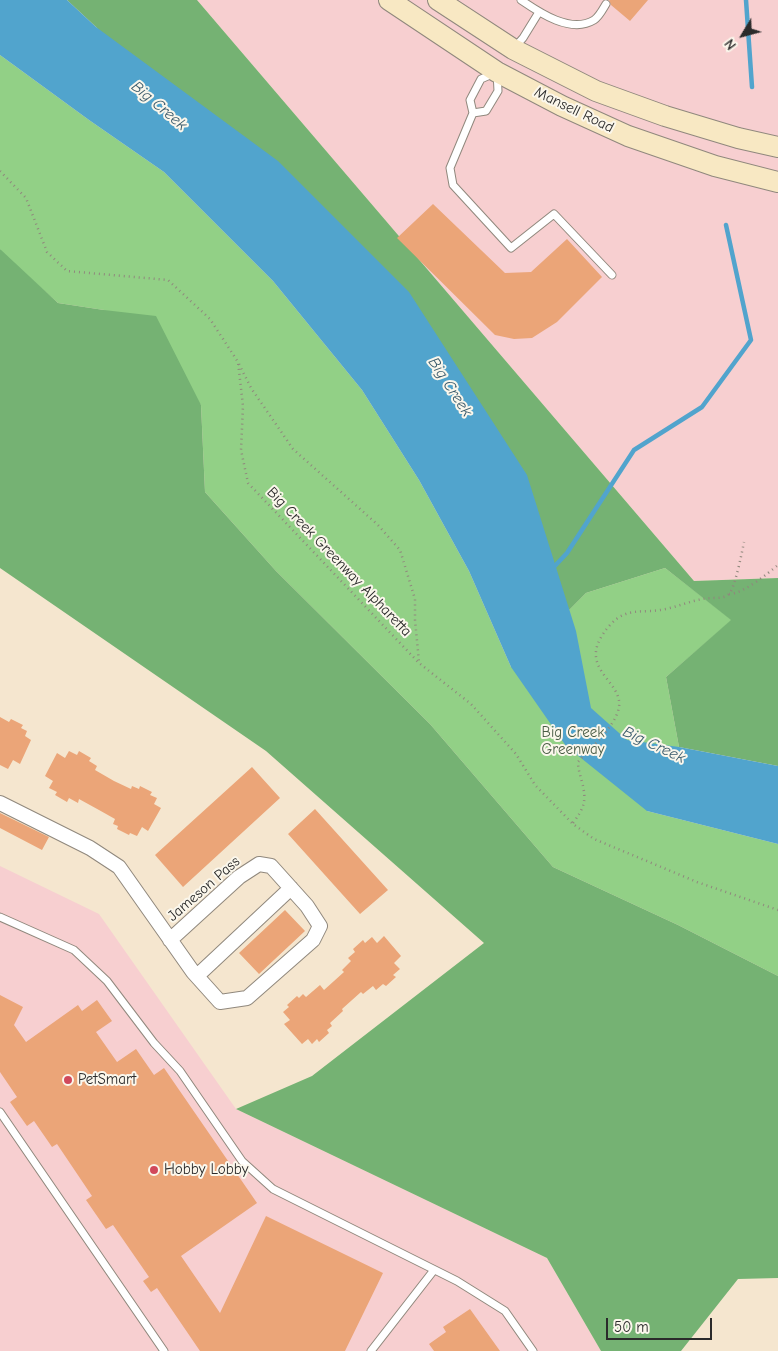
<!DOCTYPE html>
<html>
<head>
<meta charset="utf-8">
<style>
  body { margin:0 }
  #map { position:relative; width:778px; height:1351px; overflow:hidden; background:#f5e6cf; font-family:"Comic Neue",sans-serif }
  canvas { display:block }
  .north { position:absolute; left:718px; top:10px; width:50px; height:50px; -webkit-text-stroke:4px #fbf7ec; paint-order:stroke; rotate:233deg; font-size:14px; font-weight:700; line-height:20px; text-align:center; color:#2b2b2b }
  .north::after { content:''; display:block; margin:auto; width:18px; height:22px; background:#2b2b2b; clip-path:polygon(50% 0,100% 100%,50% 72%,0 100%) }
  .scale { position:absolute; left:606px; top:1318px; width:106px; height:22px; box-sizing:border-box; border:2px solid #2b2b2b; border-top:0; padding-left:6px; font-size:15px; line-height:18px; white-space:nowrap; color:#2b2b2b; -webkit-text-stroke:4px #fbf7ec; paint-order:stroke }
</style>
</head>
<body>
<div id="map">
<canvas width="778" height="1351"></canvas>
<div class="north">N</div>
<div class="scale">50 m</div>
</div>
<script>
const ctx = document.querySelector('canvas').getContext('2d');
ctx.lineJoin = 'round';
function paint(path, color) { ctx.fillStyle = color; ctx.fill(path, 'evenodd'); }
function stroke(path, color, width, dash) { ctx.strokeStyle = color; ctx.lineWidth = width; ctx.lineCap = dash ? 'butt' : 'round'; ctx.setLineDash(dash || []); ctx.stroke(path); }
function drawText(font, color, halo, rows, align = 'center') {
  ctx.font = font + ' "Comic Neue",sans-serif'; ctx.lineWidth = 4; ctx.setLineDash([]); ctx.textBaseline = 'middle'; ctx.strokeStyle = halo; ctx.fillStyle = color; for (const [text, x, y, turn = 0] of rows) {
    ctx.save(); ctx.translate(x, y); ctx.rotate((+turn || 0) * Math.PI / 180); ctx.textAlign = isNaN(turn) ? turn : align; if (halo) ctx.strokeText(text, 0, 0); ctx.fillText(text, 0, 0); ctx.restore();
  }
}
const built = new Path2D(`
  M 197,0 L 778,0 L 778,578 L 694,581 Z
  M 0,866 L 99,914 L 236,1109 L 547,1258 L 601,1351 L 0,1351 Z`);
const green = new Path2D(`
  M 0,55 L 89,120 L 164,172 L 273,281 L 362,390 L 419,480 L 469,571 L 511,667 L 586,593 L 665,568 L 732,620 L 666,677 L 679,747 L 647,811 L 778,844 L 778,976 L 678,925 L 553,867 L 430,724 L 276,571 L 205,492 L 201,405 L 104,310 L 58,303 L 2,253 L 0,249 Z`);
const forest = new Path2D(`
  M 67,0 L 197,0 L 694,581 L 778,578 L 778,766 L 679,747 L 666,677 L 731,620 L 665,568 L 586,593 L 569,610 L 96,27 Z
  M 0,249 L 58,303 L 104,310 L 156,316 L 201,405 L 205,492 L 276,571 L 430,724 L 553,867 L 678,925 L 778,976 L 778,1278 L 738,1279 L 681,1351 L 601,1351 L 547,1258 L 236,1109 L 312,1076 L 484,943 L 266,751 L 0,568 Z`);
const water = new Path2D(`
  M 0,0 L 67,0 L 96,27 L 278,161 L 409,292 L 527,475 L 576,631 L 591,708 L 627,740 L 679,747 L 778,766 L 778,844 L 647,811 L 566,746 L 511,667 L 469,571 L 419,480 L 362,390 L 273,281 L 164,172 L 89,120 L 0,55 Z`);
const stream = new Path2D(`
  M 746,0 L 752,87
  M 552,569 L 567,553 L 634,450 L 702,407 L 751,340 L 726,225`);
const building = new Path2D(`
  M 609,0 L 648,0 L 630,21 L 611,5 Z
  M 433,204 L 505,273 L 531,272 L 567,239 L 602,277 L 557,322 L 532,338 L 514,339 L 495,335 L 397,238 Z
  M 0,717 L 9,722 L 11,719 L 23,725 L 21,728 L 27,731 L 25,736 L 31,740 L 20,764 L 13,760 L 8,769 L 0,765 Z
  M 69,751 L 77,755 L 79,751 L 91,758 L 89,761 L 97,766 L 95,770 L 114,781 L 131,789 L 132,786 L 139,789 L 140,786 L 152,792 L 150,795 L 157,798 L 154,804 L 161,808 L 148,831 L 142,827 L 137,836 L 130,833 L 129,835 L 117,829 L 118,826 L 113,824 L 115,819 L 99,810 L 79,799 L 78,803 L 69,798 L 67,802 L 55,795 L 57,792 L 49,788 L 53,781 L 45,776 L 57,753 L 65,758 Z
  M 252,767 L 280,798 L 183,887 L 155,855 Z
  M 315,809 L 388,890 L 360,914 L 288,834 Z
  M 0,813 L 49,837 L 42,850 L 0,828 Z
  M 285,910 L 305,931 L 259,974 L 239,953 Z
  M 384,936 L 401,956 L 394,963 L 400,969 L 393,975 L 396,977 L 386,986 L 383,984 L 376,990 L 373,986 L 363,994 L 361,992 L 342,1009 L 343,1011 L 330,1023 L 332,1026 L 327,1030 L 329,1033 L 319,1042 L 317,1039 L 312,1044 L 308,1039 L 302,1044 L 284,1024 L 290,1020 L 283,1012 L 289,1007 L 287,1005 L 297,996 L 299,998 L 303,994 L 306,997 L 320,985 L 324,990 L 344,972 L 342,970 L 351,961 L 348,958 L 355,952 L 353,949 L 363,940 L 365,943 L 372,937 L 377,943 Z
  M 0,995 L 23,1007 L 14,1025 L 26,1042 L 78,1005 L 82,1011 L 97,1000 L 112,1021 L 96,1032 L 117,1062 L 136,1049 L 154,1075 L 164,1068 L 257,1203 L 181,1256 L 220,1313 L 266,1216 L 383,1273 L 345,1351 L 200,1351 L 157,1288 L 151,1292 L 143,1281 L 149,1277 L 113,1225 L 106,1229 L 86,1200 L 92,1196 L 57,1144 L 52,1147 L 34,1121 L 27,1126 L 10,1102 L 17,1097 L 0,1072 Z
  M 470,1309 L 500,1351 L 434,1351 L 429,1344 L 446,1332 L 443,1327 Z`);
const path = new Path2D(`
  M 0,171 L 26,198 L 47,252 L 67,271 L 168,280 L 210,319 L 238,362 L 243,406 L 241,450 L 248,483 L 419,663 L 471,704 L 516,754 L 535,785 L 573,824 L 594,839 L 697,882 L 778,910
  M 239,364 L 251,388 L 293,449 L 378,525 L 400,550 L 415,599 L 415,620 L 419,662
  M 729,594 C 743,594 767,574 778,565
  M 573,823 C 584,808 587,801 582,782 C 580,774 578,769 578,762 C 591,747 616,726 619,707 C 623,679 572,668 610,625 C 627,606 644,614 666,609 C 679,606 691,601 703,599 C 711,597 723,600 729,594 C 735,588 742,552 744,542`);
const lane = new Path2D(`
  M 521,0 C 540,13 571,34 594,20 C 599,17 603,9 606,4
  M 515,47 L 523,38 L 539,12
  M 473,113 L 486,111 L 498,91 L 497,72 L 481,79 L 470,100 L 473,113 L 450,168 L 453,185 L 511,248 L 554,214 L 612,275
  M 0,917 L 74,950 L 107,981 L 154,1043 L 180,1071 L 242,1161 L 273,1189 L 457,1281 L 505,1311 L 533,1351
  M 0,1112 L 164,1351
  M 371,1351 L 434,1270`);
const street = new Path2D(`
  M 0,803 L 90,848 L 119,867 L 193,972 L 220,1002 L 247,998 L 313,940 L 320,926 L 307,906 L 271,866 L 259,864 L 239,877 L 170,940
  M 197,976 L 291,888`);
const secondary = new Path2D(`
  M 389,0 L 497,72 L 562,106 L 628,136 L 715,166 L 778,182
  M 438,0 L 513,49 L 596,91 L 665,116 L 738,138 L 778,147`);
const markers = [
  [68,1080,5,"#d1495b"],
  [154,1170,5,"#d1495b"]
];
const streetNames = [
  ["Mansell Road",574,110,26],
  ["Big Creek Greenway Alpharetta",339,562,46],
  ["Jameson Pass",204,889,-41]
];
const parkNames = [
  ["Big Creek",573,733],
  ["Greenway",573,750]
];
const poiNames = [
  ["PetSmart",78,1080],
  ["Hobby Lobby",164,1170]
];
const waterNames = [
  ["Big Creek",159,106,40],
  ["Big Creek",450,387,57],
  ["Big Creek",654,745,25]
];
paint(built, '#f7cfd0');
paint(green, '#92d086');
paint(forest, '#75b273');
paint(water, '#51a4cd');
stroke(stream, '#51a4cd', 4.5);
paint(building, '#eba578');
stroke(lane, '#90887d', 9);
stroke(street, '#90887d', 16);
stroke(secondary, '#90887d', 22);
stroke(path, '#90887d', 2.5, [1, 4]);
stroke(lane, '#fff', 7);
stroke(street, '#fff', 14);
stroke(secondary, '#f8e8c3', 20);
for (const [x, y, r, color] of markers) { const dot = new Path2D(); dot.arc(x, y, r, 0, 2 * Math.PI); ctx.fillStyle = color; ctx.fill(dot); stroke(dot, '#fbf7ec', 2); }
drawText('15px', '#2b2b2b', '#fbf7ec', streetNames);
drawText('15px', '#4a5d46', '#fbf7ec', parkNames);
drawText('15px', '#2b2b2b', '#fbf7ec', poiNames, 'left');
drawText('italic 16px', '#3a5b6c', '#fbf7ec', waterNames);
</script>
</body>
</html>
